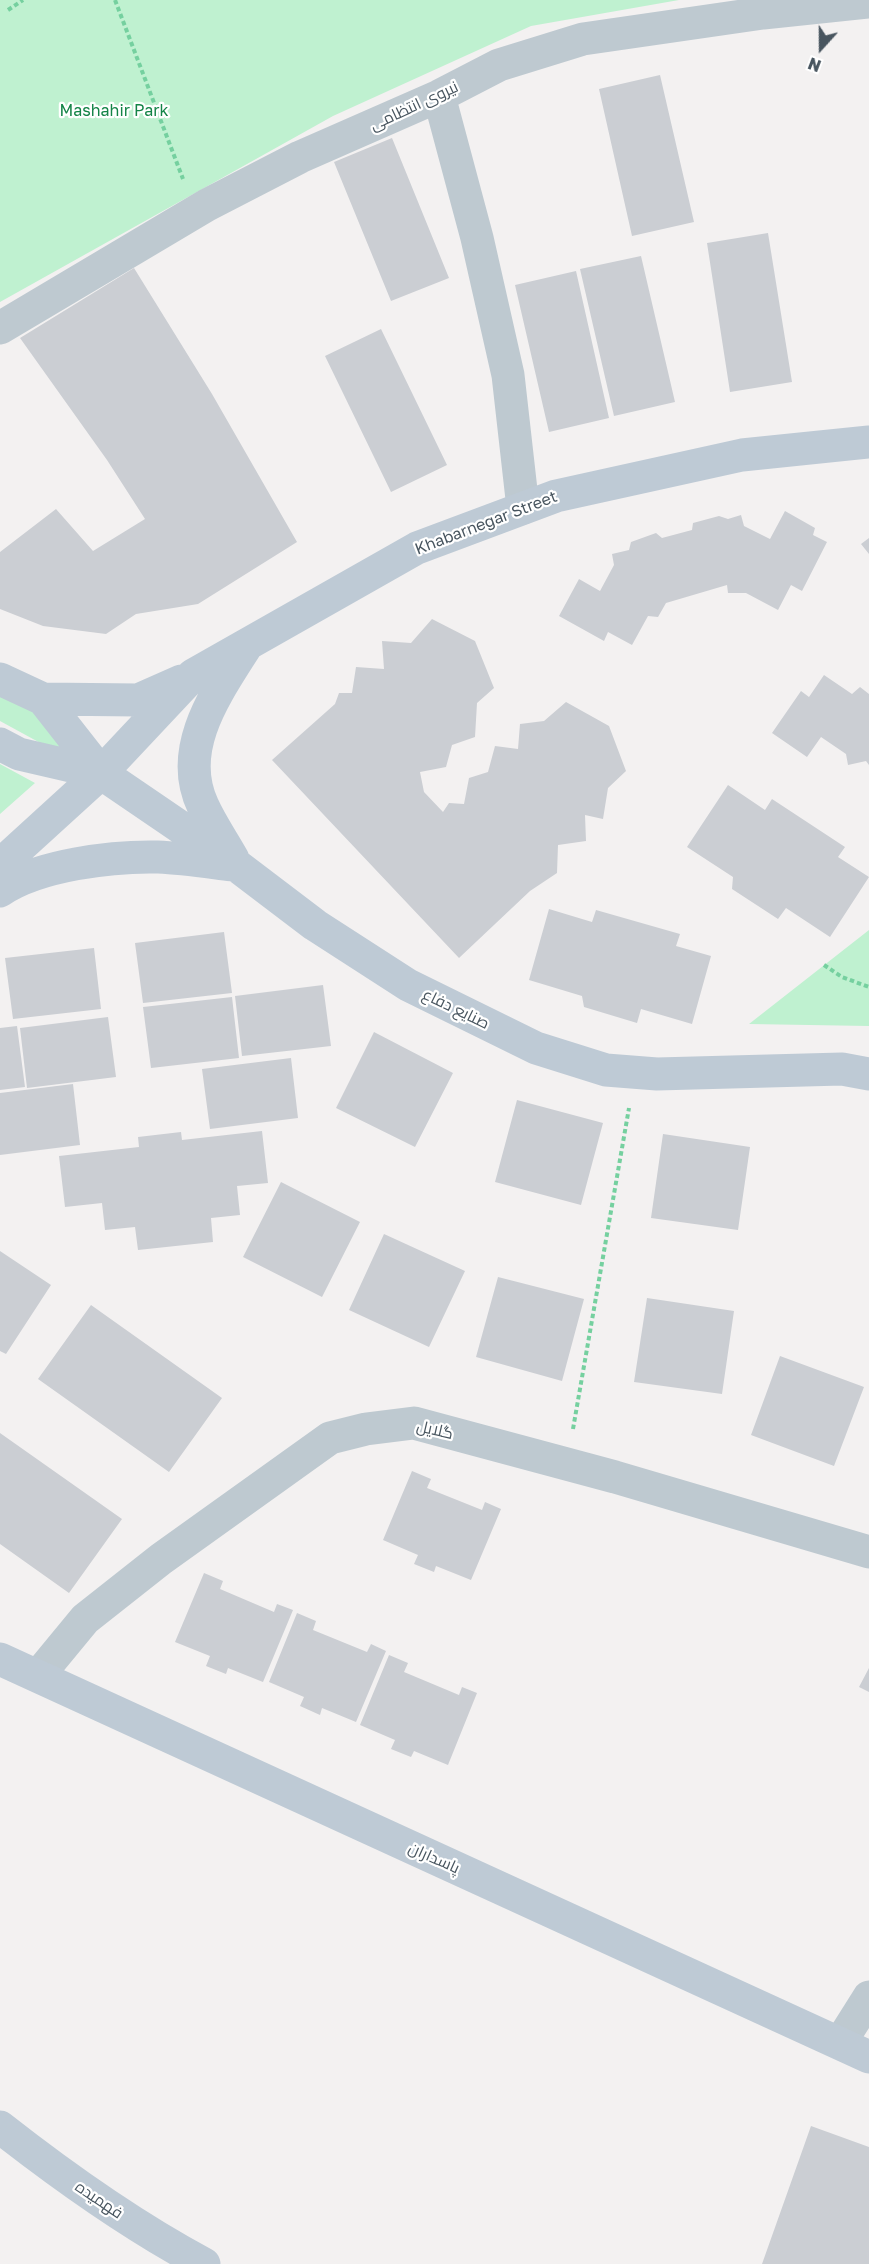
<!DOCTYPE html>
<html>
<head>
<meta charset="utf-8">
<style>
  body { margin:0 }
  #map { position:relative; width:869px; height:2264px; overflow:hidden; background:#f3f1f1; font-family:"Golos Text",sans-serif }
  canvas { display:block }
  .north { position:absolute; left:791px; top:18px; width:60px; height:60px; -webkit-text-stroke:4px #fff; paint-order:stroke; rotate:201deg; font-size:16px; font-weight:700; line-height:24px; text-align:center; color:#48555f }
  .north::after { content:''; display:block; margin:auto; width:21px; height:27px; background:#48555f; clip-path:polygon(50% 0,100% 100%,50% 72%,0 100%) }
</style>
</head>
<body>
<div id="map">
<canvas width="869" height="2264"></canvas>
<div class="north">N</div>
</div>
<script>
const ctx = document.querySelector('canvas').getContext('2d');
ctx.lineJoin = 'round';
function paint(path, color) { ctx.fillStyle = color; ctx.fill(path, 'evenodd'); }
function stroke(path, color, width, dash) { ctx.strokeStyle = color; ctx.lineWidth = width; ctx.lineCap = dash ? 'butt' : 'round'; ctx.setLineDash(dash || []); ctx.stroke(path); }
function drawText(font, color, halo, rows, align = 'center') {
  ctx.font = font + ' "Golos Text",Cairo,sans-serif'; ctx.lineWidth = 4.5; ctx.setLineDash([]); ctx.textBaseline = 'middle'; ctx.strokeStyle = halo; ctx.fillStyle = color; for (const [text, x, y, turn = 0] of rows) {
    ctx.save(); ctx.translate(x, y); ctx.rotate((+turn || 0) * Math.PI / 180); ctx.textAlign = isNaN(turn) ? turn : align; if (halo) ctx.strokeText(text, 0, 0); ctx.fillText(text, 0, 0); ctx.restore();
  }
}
const green = new Path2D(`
  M 0,0 L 679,0 L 531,26 L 333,116 L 0,302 Z
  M 0,694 L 52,722 L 67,742 L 55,751 L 0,721 Z
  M 0,764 L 35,783 L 0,814 Z
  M 869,930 L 869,1026 L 749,1024 Z`);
const building = new Path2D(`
  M 660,75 L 694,222 L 632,236 L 599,89 Z
  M 392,138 L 449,278 L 391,301 L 334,162 Z
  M 768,233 L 792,382 L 730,392 L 707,243 Z
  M 641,256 L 675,402 L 614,416 L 580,269 Z
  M 134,268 L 212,394 L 297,542 L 198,604 L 136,614 L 106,634 L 43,626 L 0,609 L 0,552 L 56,509 L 93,551 L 145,519 L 107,460 L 20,338 Z
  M 576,271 L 609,418 L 549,432 L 515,285 Z
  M 381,329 L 447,465 L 391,492 L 325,356 Z
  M 785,511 L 815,528 L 813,535 L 827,542 L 802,591 L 791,585 L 778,610 L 746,593 L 728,593 L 727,585 L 666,603 L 658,617 L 648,616 L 632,645 L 608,632 L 604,641 L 559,616 L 579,579 L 600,591 L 614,565 L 612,554 L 629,550 L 631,542 L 656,533 L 662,538 L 692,530 L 693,523 L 719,516 L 728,519 L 741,515 L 744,526 L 770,539 Z
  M 869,538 L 869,554 L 861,544 Z
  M 432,619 L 475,641 L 494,688 L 477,703 L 475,737 L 452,745 L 446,767 L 420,772 L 424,792 L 443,812 L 449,803 L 464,804 L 469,778 L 488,772 L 495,746 L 518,749 L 520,724 L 544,721 L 566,702 L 609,726 L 626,771 L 608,788 L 603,819 L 585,815 L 586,841 L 558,845 L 557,873 L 530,891 L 459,958 L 272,760 L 335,704 L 339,693 L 352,693 L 356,667 L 384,669 L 382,641 L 411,643 Z
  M 824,675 L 852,694 L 860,687 L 869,694 L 869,765 L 866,761 L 848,765 L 846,754 L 821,737 L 807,757 L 772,733 L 801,691 L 809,697 Z
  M 728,785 L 765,810 L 772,799 L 845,847 L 838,857 L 869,877 L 830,937 L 786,908 L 778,919 L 732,889 L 733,877 L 687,847 Z
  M 549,909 L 592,922 L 596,910 L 680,934 L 676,946 L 711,956 L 692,1024 L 641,1009 L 637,1023 L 584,1007 L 582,996 L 529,980 Z
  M 224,932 L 232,993 L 143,1003 L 135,943 Z
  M 94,948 L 101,1009 L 13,1019 L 5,958 Z
  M 323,985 L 331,1046 L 242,1056 L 235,996 Z
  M 232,997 L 239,1058 L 151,1068 L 143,1007 Z
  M 108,1017 L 116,1077 L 27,1088 L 20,1028 Z
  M 17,1026 L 25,1087 L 0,1090 L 0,1028 Z
  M 374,1032 L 453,1073 L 415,1147 L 336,1108 Z
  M 291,1058 L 298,1118 L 210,1129 L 202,1069 Z
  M 73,1084 L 80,1145 L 0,1155 L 0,1093 Z
  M 517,1100 L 603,1123 L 581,1205 L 495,1182 Z
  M 262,1131 L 268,1183 L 237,1186 L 240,1215 L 211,1218 L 213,1242 L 138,1250 L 135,1227 L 105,1230 L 102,1203 L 65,1207 L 59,1156 L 139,1147 L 138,1137 L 181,1132 L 182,1140 Z
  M 663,1134 L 750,1147 L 738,1230 L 651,1218 Z
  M 281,1182 L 360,1222 L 322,1297 L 243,1257 Z
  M 384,1234 L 465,1271 L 429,1347 L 349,1310 Z
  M 0,1251 L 51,1285 L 6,1354 L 0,1351 Z
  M 498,1277 L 584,1299 L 562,1381 L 476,1357 Z
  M 647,1298 L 734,1311 L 722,1394 L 634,1382 Z
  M 91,1305 L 222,1398 L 169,1472 L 38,1379 Z
  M 780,1356 L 864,1387 L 834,1466 L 751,1435 Z
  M 0,1433 L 122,1519 L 69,1593 L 0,1544 Z
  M 412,1471 L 431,1479 L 427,1488 L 482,1510 L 485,1502 L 501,1509 L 471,1580 L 436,1566 L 434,1572 L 414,1564 L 418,1555 L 383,1540 Z
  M 204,1573 L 223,1581 L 220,1589 L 274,1612 L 277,1604 L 293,1610 L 263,1682 L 228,1668 L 226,1674 L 206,1666 L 210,1656 L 175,1642 Z
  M 297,1613 L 316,1621 L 313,1630 L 367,1652 L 371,1644 L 386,1651 L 356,1722 L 322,1708 L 320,1715 L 300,1706 L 304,1697 L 269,1682 Z
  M 389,1655 L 408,1663 L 404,1672 L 459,1695 L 462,1687 L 477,1693 L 448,1765 L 414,1751 L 411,1757 L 391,1749 L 395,1740 L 360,1725 Z
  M 869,1668 L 869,1692 L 859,1687 Z
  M 811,2126 L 869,2147 L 869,2264 L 762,2264 Z`);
const path = new Path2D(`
  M 115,0 L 183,179
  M 8,10 L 23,0
  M 824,965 L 842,977 L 869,987
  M 573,1429 L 629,1108`);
const street = new Path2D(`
  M 439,96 L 477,238 L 508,375 L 523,508
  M 0,328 L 207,205 L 300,157 L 439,96 L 499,65 L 583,39 L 763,13 L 869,2
  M 38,1676 L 85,1619 L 161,1559 L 330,1438 L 366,1429 L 414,1423 L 615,1477 L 869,1552
  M 840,2043 L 869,1997`);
const secondary = new Path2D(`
  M 0,679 L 43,699 L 101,773 L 236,865 L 315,925 L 408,985 L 536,1048 L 606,1070 L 657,1074 L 842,1069 L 869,1074
  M 43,699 L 138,700 L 181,681
  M 0,744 L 19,754 L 101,773
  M 233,859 C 223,841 211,824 203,806 C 176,749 216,694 245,648
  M 0,865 L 101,773 L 193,675 L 417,548 L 556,496 L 742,455 L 869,442
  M 0,891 C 38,865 112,856 158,857 C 183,858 208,862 232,865
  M 0,1659 L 869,2057
  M 0,2127 C 65,2178 131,2225 204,2264`);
const streetNames = [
  ["نیروی انتظامی",414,106,-25],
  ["Khabarnegar Street",486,523,-21],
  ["صنایع دفاع",456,1009,26],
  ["گلایل",435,1430,13],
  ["پاسداران",434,1858,24],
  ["فهمیده",99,2200,34]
];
const parkNames = [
  ["Mashahir Park",114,111]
];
paint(green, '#bff1d0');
paint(building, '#cbced3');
stroke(path, '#75d09f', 4, [4.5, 3]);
stroke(street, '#bec9d0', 33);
stroke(secondary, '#becad5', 33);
drawText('16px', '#48555f', '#fff', streetNames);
drawText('16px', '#148447', '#fff', parkNames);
</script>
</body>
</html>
